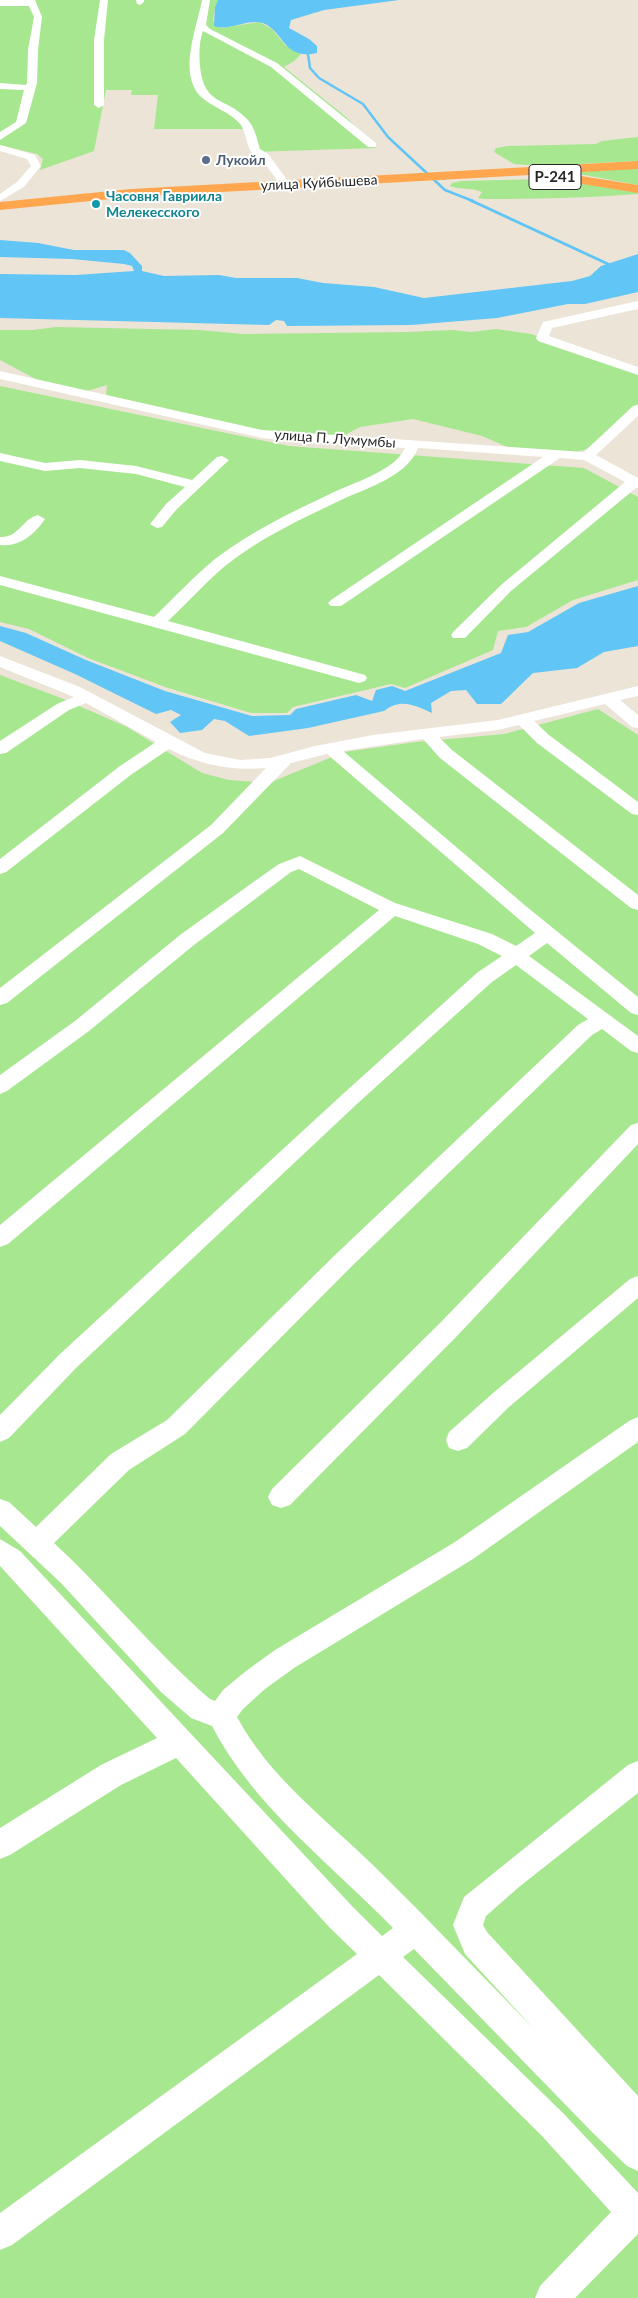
<!DOCTYPE html>
<html>
<head>
<meta charset="utf-8">
<style>
  body { margin:0 }
  canvas { display:block; background:#ebe4d7 }
</style>
</head>
<body>
<canvas width="638" height="2298"></canvas>
<script>
const ctx = document.querySelector('canvas').getContext('2d');
ctx.lineJoin = 'round';
function paint(path, color) { ctx.fillStyle = color; ctx.fill(path, 'evenodd'); }
function stroke(path, color, width, dash) { ctx.strokeStyle = color; ctx.lineWidth = width; ctx.lineCap = dash ? 'butt' : 'round'; ctx.setLineDash(dash || []); ctx.stroke(path); }
function drawText(font, color, halo, rows, align = 'center') {
  ctx.font = font + ' Lato,sans-serif'; ctx.lineWidth = 4; ctx.setLineDash([]); ctx.textBaseline = 'middle'; ctx.strokeStyle = halo; ctx.fillStyle = color; for (const [text, x, y, turn = 0] of rows) {
    ctx.save(); ctx.translate(x, y); ctx.rotate((+turn || 0) * Math.PI / 180); ctx.textAlign = isNaN(turn) ? turn : align; if (halo) ctx.strokeText(text, 0, 0); ctx.fillText(text, 0, 0); ctx.restore();
  }
}
const green = new Path2D(`
  M 0,0 L 218,0 L 215,7 L 213,21 L 222,28 L 259,22 L 272,29 L 285,45 L 301,54 L 294,61 L 284,67 L 346,117 L 376,148 L 252,152 L 244,129 L 154,129 L 158,95 L 131,95 L 132,90 L 106,90 L 94,151 L 40,170 L 43,159 L 37,154 L 0,145 Z
  M 638,137 L 638,161 L 539,166 L 514,164 L 494,152 L 496,148 L 508,146 L 596,144 L 602,141 Z
  M 638,168 L 638,185 L 579,174 L 584,171 Z
  M 545,179 C 576,182 607,186 638,192 L 638,194 C 587,198 536,199 484,199 L 478,198 L 482,192 C 471,187 460,190 450,186 L 452,183 L 461,181 Z
  M 56,327 L 199,330 L 243,334 L 408,332 L 452,330 L 471,332 L 496,329 L 531,334 L 638,372 L 638,404 L 587,449 L 573,453 L 512,449 L 482,436 L 413,419 L 360,427 L 341,437 L 263,432 L 106,397 L 107,385 L 84,392 L 45,384 L 0,360 L 0,330 L 33,330 Z
  M 0,386 L 289,446 L 584,468 L 638,497 L 638,580 L 573,600 L 526,627 L 498,631 L 493,650 L 405,688 L 391,684 L 293,707 L 287,713 L 251,713 L 168,688 L 88,658 L 29,629 L 0,622 Z
  M 0,675 L 61,698 L 127,727 L 202,773 L 229,780 L 269,783 L 344,752 L 416,742 L 504,734 L 598,709 L 638,735 L 638,2298 L 0,2298 Z`);
const water = new Path2D(`
  M 218,0 L 399,0 L 324,10 L 291,20 L 289,28 L 309,39 L 317,46 L 317,53 C 284,60 285,34 265,24 C 249,17 230,32 214,26 L 215,7 Z
  M 0,240 L 38,243 L 74,250 L 124,250 L 130,253 L 142,266 L 142,271 L 164,276 L 219,275 L 236,278 L 297,278 L 323,283 L 374,287 L 424,298 L 572,281 L 590,276 L 601,266 L 638,254 L 638,292 L 585,304 L 568,304 L 497,318 L 411,325 L 287,326 L 284,321 L 276,320 L 269,325 L 0,318 L 0,274 L 76,275 L 134,271 L 132,266 L 124,264 L 72,259 L 0,257 Z
  M 638,586 L 638,646 L 604,652 L 577,668 L 533,673 L 501,704 L 477,704 L 466,690 L 451,691 L 431,703 L 432,713 C 415,705 400,698 384,711 L 308,728 L 249,736 L 225,721 L 214,719 L 202,730 L 180,733 L 170,722 L 181,715 L 171,710 L 156,714 L 75,674 L 0,641 L 0,626 L 26,633 L 86,660 L 165,691 L 252,716 L 290,715 L 296,709 L 356,695 L 372,701 L 376,690 L 392,686 L 405,691 L 501,653 L 508,635 L 528,632 L 579,603 Z`);
const streamFar1 = new Path2D(`
  M 304,50 L 308,54 L 310,68 L 319,78 L 363,104 L 388,137 L 445,190 L 473,201`);
const stream = new Path2D(`
  M 470,200 L 608,264`);
const street = new Path2D(`
  M 0,0 L 35,0 L 42,17 L 38,50 L 37,83 L 26,123 L 0,140 L 0,132 L 16,122 L 24,90 L 0,89 L 0,83 L 26,85 L 27,83 L 28,50 L 34,17 L 29,6 L 0,6 Z
  M 100,0 L 108,0 L 104,40 L 104,105 L 99,108 L 94,105 L 94,40 Z
  M 136,0 L 144,0 L 144,2 L 140,5 L 137,4 Z
  M 202,0 L 210,0 L 206,25 L 210,29 L 277,63 L 376,143 L 376,147 L 368,147 L 271,67 L 203,31 C 199,41 199,55 200,66 C 204,107 226,96 248,120 C 255,128 257,139 260,149 L 268,154 L 291,185 L 286,188 L 282,187 C 275,178 269,168 261,160 C 258,156 252,154 250,150 C 246,142 246,133 241,125 C 231,112 211,107 200,96 C 178,72 197,27 202,0 Z
  M 0,145 L 35,155 L 41,166 L 24,187 L 0,201 L 0,194 L 17,182 L 31,166 L 27,159 L 0,151 Z
  M 638,301 L 638,309 L 552,328 L 549,336 L 638,367 L 638,375 L 538,341 L 536,338 L 543,322 Z
  M 0,371 L 262,430 L 584,452 L 633,406 L 638,405 L 638,416 L 596,455 L 638,478 L 638,488 L 636,488 L 511,591 L 465,638 L 453,638 L 451,635 L 453,632 L 501,585 L 625,482 L 584,460 L 560,458 L 341,606 L 331,606 L 328,603 L 331,600 L 543,457 L 418,448 C 407,477 366,488 341,500 C 301,519 260,538 225,566 C 205,583 187,603 168,621 L 365,675 L 367,678 L 365,681 L 359,683 L 0,585 L 0,576 L 154,617 C 174,598 193,577 215,559 C 250,532 292,512 332,493 C 353,483 396,470 405,448 L 298,442 L 262,438 L 0,379 Z
  M 0,453 L 45,463 L 80,460 L 136,466 L 192,480 L 217,457 L 222,456 L 229,460 L 176,510 L 162,527 L 157,528 L 150,524 L 166,504 L 185,487 L 136,474 L 80,468 L 45,471 L 0,461 Z
  M 38,515 L 45,519 C 34,535 20,547 0,545 L 0,537 C 19,538 22,519 38,515 Z
  M 0,656 L 80,687 L 205,753 L 240,760 L 270,758 L 315,746 L 373,735 L 498,720 L 638,686 L 638,696 L 620,700 L 638,715 L 638,728 L 632,727 L 605,704 L 534,721 L 549,735 L 638,802 L 638,815 L 632,814 L 537,743 L 519,725 L 498,730 L 439,737 L 452,750 L 638,895 L 638,910 L 631,908 L 440,758 L 423,739 L 343,751 L 527,907 L 638,997 L 638,1015 L 631,1013 L 547,943 L 529,956 L 638,1036 L 638,1053 L 631,1051 L 602,1029 L 592,1035 L 351,1267 L 185,1434 L 129,1470 L 54,1543 C 108,1593 154,1651 210,1699 L 215,1701 L 223,1690 L 246,1671 L 275,1650 L 455,1542 L 629,1421 L 638,1417 L 638,1442 L 473,1559 L 294,1668 L 265,1689 L 243,1709 L 237,1717 C 269,1777 327,1820 375,1867 C 429,1920 481,1975 534,2029 L 465,1954 L 453,1925 L 464,1897 L 628,1765 L 638,1761 L 638,1793 L 519,1887 L 486,1916 L 483,1925 L 487,1932 L 638,2096 L 638,2171 L 627,2166 L 592,2132 L 414,1949 L 403,1957 L 564,2114 L 638,2193 L 638,2234 L 575,2298 L 535,2298 L 540,2286 L 611,2212 L 542,2136 L 379,1975 L 12,2245 L 0,2250 L 0,2213 L 357,1954 L 330,1928 L 176,1758 L 121,1785 L 10,1855 L 0,1859 L 0,1828 L 101,1765 L 157,1738 L 0,1566 L 0,1539 L 20,1551 L 352,1906 L 382,1936 L 393,1928 C 331,1864 253,1806 212,1726 L 191,1718 L 161,1692 L 61,1583 L 0,1526 L 0,1499 L 9,1502 L 36,1527 L 111,1454 L 167,1420 L 335,1255 L 578,1025 L 588,1019 L 516,965 L 492,982 L 358,1103 L 76,1368 L 9,1438 L 0,1442 L 0,1415 L 60,1354 L 344,1093 L 478,972 L 502,956 L 478,944 L 395,916 L 8,1244 L 0,1247 L 0,1225 L 379,910 L 299,869 L 291,872 L 194,945 L 89,1031 L 7,1091 L 0,1094 L 0,1075 L 75,1021 L 180,935 L 252,883 L 279,864 L 300,856 L 395,903 L 492,934 L 516,946 L 535,933 L 327,754 L 291,763 L 223,833 L 7,1003 L 0,1005 L 0,988 L 211,825 L 266,768 C 230,771 201,765 169,749 L 132,774 L 6,872 L 0,874 L 0,859 L 120,766 L 156,742 L 86,703 L 69,710 L 6,753 L 0,754 L 0,741 L 57,704 L 74,697 L 0,667 Z
  M 638,1123 L 638,1144 L 457,1336 L 290,1505 L 281,1508 L 272,1505 L 268,1497 L 272,1489 L 441,1322 L 631,1125 Z
  M 638,1276 L 638,1298 L 509,1407 L 467,1448 L 458,1451 L 449,1448 L 446,1440 L 449,1432 L 493,1393 L 630,1279 Z`);
const highway = new Path2D(`
  M 638,161 L 638,169 L 131,197 L 0,210 L 0,202 L 131,189 Z
  M 581,176 L 638,185 L 638,193 L 576,183 L 574,180 Z`);
const markers = [
  [206,160,5,"#5c6f8a"],
  [96,204,5,"#0f9aa8"]
];
const farServicenames = [
  ["Лукойл",216,160]
];
const farStreetnames = [
  ["улица Куйбышева",319,183,-3],
  ["улица П. Лумумбы",335,439,4]
];
const farCulturenames = [
  ["Часовня Гавриила",106,196],
  ["Мелекесского",106,212]
];
const shields = [
  [555,177,52]
];
const shieldNames = [
  ["Р-241",555,177]
];
paint(green, '#a7e78f');
paint(water, '#61c5f6');
stroke(streamFar1, '#61c5f6', 2.5);
stroke(stream, '#61c5f6', 3);
paint(street, '#fff');
paint(highway, '#ffa64f');
for (const [x, y, r, color] of markers) { const dot = new Path2D(); dot.arc(x, y, r, 0, 2 * Math.PI); ctx.fillStyle = color; ctx.fill(dot); stroke(dot, '#fff', 2); }
drawText('bold 14px', '#4e5e75', '#fff', farServicenames, 'left');
drawText('14px', '#272727', '#fff', farStreetnames);
drawText('bold 14px', '#0d838f', '#fff', farCulturenames, 'left');
for (const [x, y, w] of shields) { const box = new Path2D(); box.roundRect(x - w / 2, y - 12.5, w, 25, 4); ctx.fillStyle = '#fff'; ctx.fill(box); stroke(box, '#272727', 1); }
drawText('bold 15px', '#272727', null, shieldNames);
</script>
</body>
</html>
